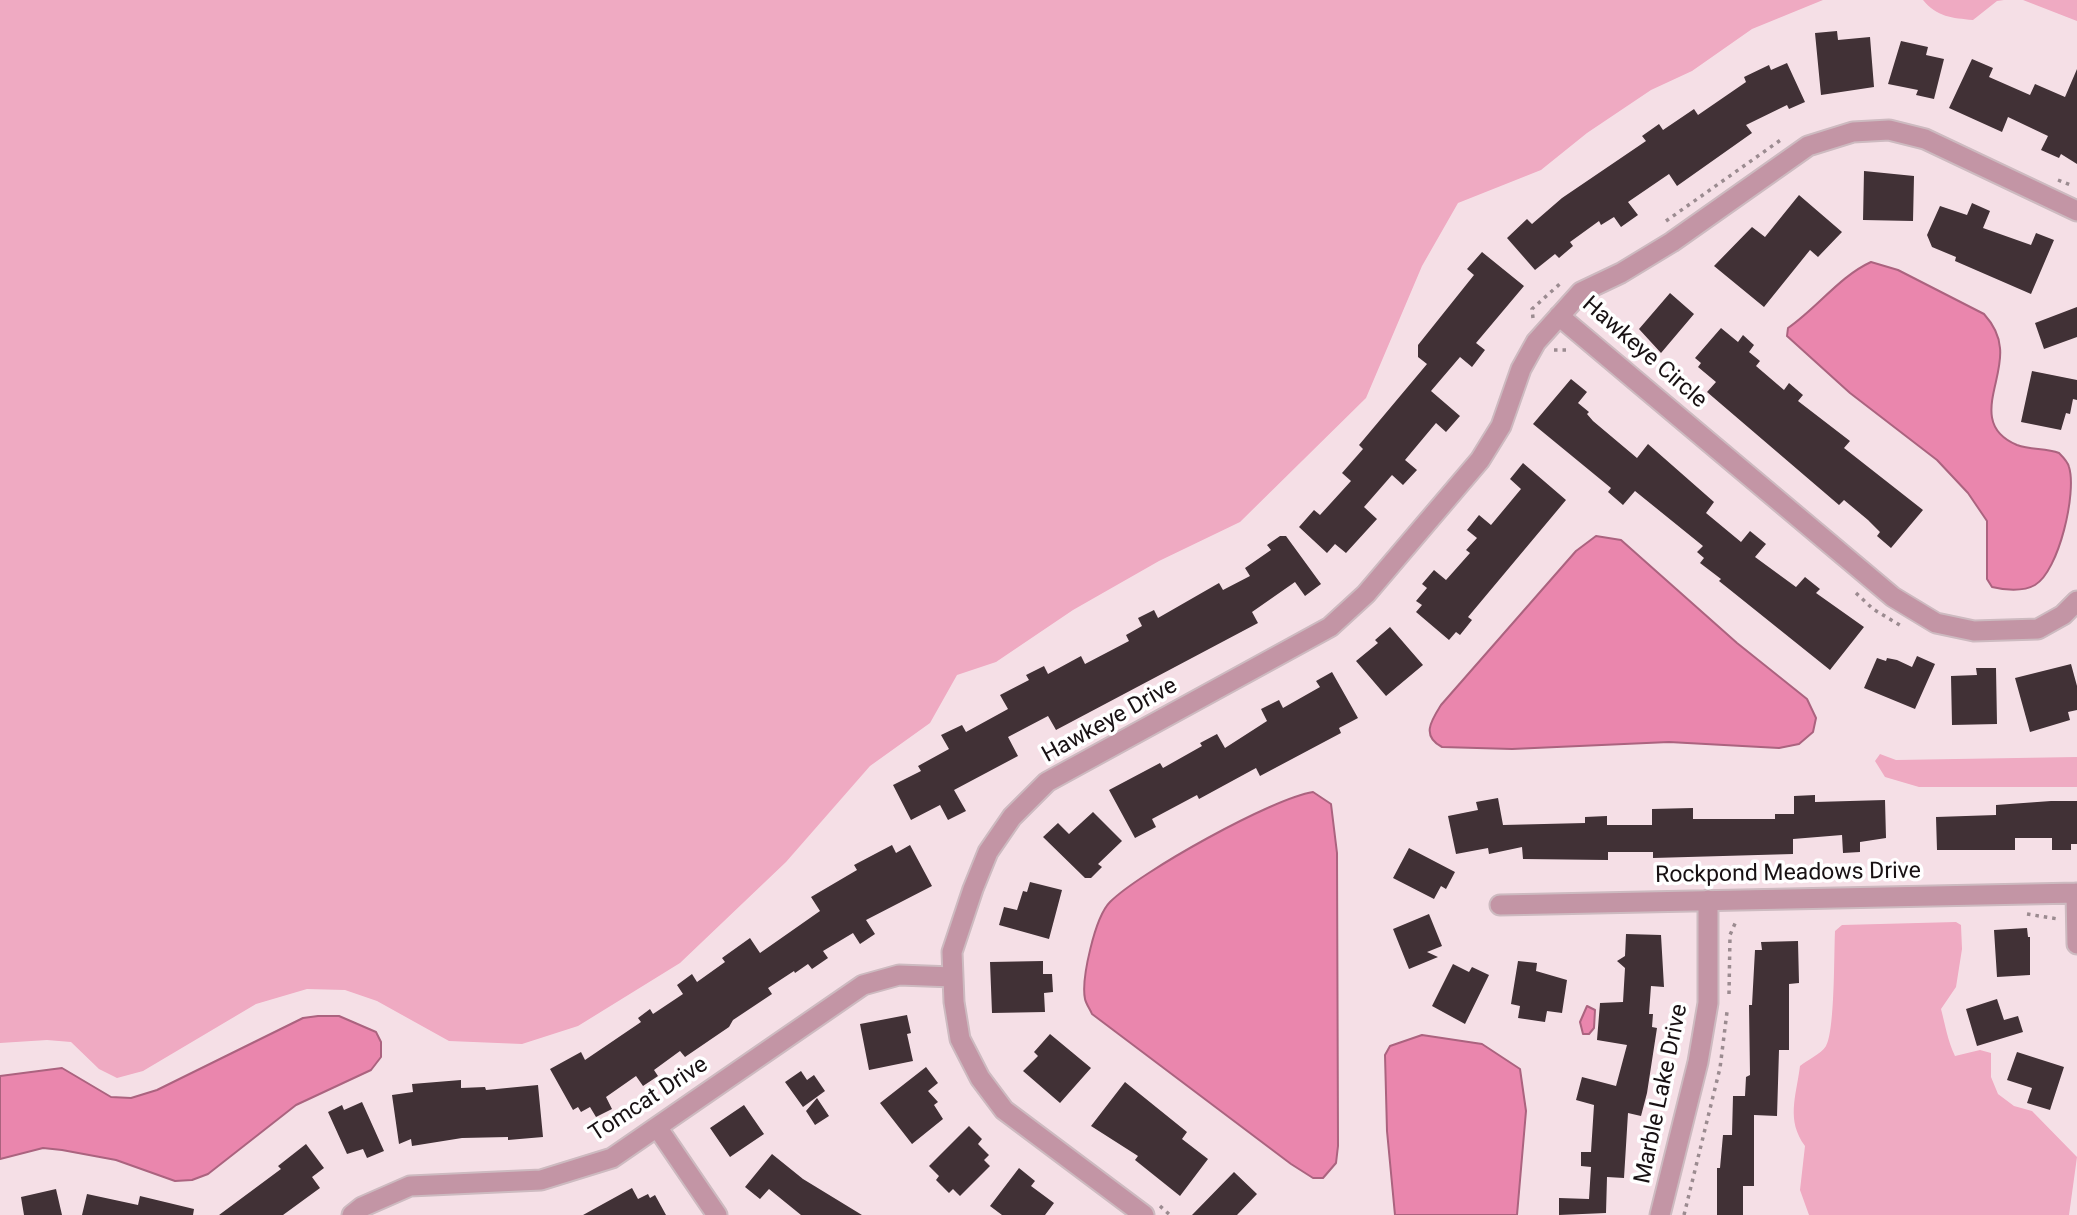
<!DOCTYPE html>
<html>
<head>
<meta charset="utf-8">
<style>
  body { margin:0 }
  canvas { display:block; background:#f5dfe6 }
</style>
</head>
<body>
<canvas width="2077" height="1215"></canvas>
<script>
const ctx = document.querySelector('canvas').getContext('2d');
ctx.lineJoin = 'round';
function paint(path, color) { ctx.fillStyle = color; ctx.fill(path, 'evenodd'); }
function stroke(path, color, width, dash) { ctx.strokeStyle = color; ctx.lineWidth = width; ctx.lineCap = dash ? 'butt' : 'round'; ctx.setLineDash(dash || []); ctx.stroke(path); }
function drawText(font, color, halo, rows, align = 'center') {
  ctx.font = font + ' Roboto,sans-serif'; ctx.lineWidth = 7; ctx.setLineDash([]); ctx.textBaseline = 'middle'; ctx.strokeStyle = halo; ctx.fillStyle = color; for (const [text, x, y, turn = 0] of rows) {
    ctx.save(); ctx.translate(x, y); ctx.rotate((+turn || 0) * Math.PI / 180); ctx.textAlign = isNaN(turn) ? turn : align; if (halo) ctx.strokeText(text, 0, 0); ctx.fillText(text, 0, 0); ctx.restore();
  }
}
const green = new Path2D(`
  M 0,0 L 1823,0 L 1752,29 L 1692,71 L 1651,90 L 1587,133 L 1541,170 L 1458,203 L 1422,266 L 1366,398 L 1240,522 L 1159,561 L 1073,610 L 996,662 L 957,675 L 930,723 L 870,766 L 786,862 L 680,963 L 578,1026 L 522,1044 L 449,1041 L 377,1001 L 345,990 L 307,989 L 256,1004 L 143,1071 L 117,1078 L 99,1069 L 71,1042 L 47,1040 L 0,1043 Z
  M 1923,0 L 2004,0 L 1997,1 L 1973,20 C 1952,18 1937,17 1923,0 Z
  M 2023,0 L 2077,0 L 2077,21 Z
  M 1880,754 L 1896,760 L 2077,757 L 2077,787 L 1919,787 L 1885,777 L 1875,761 Z
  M 1956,922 L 1961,925 L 1962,949 L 1956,987 L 1941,1009 C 1945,1024 1948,1042 1955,1056 L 1980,1050 L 1991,1053 L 1991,1077 L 1998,1094 L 2014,1106 L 2032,1111 L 2077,1157 L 2069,1215 L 1809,1215 L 1800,1190 L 1805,1146 C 1786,1120 1796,1097 1800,1066 C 1807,1060 1821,1054 1826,1046 C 1835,1032 1834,953 1835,931 L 1842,925 Z`);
const water = new Path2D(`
  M 1871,262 L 1898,270 L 1984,314 C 1993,324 1999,334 2000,348 C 2004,381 1969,425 2017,445 C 2031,450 2046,448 2059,453 C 2063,457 2068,462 2069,467 C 2077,492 2059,571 2035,585 C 2023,592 2004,590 1992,587 L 1987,579 L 1987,521 L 1968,493 L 1937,460 L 1850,393 L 1787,336 L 1788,328 C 1817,308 1840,276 1871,262 Z
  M 1596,536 L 1621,540 L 1737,643 L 1807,699 L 1816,718 L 1813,732 L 1799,744 L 1779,748 L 1669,742 L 1512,749 L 1442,747 C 1421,736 1431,721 1441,705 L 1576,551 Z
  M 1313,792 L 1331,804 L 1337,853 L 1338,1146 L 1336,1163 L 1323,1178 L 1313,1178 L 1291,1164 L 1092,1014 C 1090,1009 1086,1004 1085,999 C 1081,979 1095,917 1110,902 C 1140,872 1273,798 1313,792 Z
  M 1587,1006 L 1595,1010 L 1594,1028 L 1589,1034 L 1583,1034 L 1580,1022 Z
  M 318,1016 L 339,1016 L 376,1032 L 381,1042 L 381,1057 L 371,1070 L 296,1105 L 208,1174 L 192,1180 L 175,1181 L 116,1160 L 62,1150 L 43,1148 L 0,1159 L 0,1076 L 62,1068 L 111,1097 L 131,1098 L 157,1090 L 303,1018 Z
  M 1422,1035 L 1482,1044 L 1520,1069 L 1526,1111 L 1517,1215 L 1395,1215 L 1387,1131 L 1385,1055 L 1390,1046 Z`);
const building = new Path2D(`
  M 1837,31 L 1838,40 L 1870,37 L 1874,87 L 1821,95 L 1815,33 Z
  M 1901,41 L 1928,47 L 1926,55 L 1944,59 L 1934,99 L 1916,95 L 1918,90 L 1888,84 Z
  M 1972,59 L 1993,68 L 1989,77 L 2030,95 L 2035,84 L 2065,97 L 2077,69 L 2077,164 L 2061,154 L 2059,158 L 2041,150 L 2048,136 L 2008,117 L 2002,132 L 1949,108 Z
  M 1787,63 L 1805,102 L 1789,109 L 1787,105 L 1746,125 L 1752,133 L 1677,186 L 1669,174 L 1628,202 L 1638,215 L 1621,227 L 1614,217 L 1601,225 L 1599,221 L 1570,242 L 1573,246 L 1559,258 L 1555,254 L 1535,270 L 1507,238 L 1527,219 L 1532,224 L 1562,198 L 1646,141 L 1642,136 L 1659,124 L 1663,130 L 1694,109 L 1698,115 L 1746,82 L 1744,77 L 1769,65 L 1771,70 Z
  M 1864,171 L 1914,176 L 1913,221 L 1863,220 Z
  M 1799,195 L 1842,232 L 1818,257 L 1810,250 L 1764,307 L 1714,266 L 1752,227 L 1765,237 Z
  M 1972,203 L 1990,211 L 1983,228 L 2031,245 L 2036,233 L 2054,240 L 2031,294 L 1955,261 L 1956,257 L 1932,247 L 1927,235 L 1940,206 L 1967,215 Z
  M 1482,252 L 1524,286 L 1476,343 L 1485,350 L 1472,367 L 1460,357 L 1431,391 L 1460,416 L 1446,432 L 1436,423 L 1405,460 L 1417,470 L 1403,485 L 1392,475 L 1364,507 L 1377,519 L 1346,553 L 1335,544 L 1327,553 L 1299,527 L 1314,510 L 1320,515 L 1351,481 L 1342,473 L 1363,449 L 1359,445 L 1427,364 L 1418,357 L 1418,345 L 1474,275 L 1467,269 Z
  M 1670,293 L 1694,314 L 1661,353 L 1639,329 Z
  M 2077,307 L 2077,337 L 2044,349 L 2035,323 Z
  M 1721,328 L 1738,342 L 1743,335 L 1754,345 L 1749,352 L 1760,361 L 1756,366 L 1784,390 L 1789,383 L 1803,395 L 1798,401 L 1850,441 L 1844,448 L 1923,510 L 1891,548 L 1877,536 L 1880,532 L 1868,520 L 1844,500 L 1839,505 L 1707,392 L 1716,382 L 1698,367 L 1701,363 L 1695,358 Z
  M 2032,371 L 2077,380 L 2077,400 L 2073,399 L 2070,414 L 2066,413 L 2061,430 L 2021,422 Z
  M 1571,379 L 1587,392 L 1578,403 L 1589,412 L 1587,414 L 1593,421 L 1637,458 L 1648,444 L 1714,502 L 1706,513 L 1741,542 L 1750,531 L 1766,544 L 1755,557 L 1796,587 L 1805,577 L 1820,589 L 1816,593 L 1864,627 L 1830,670 L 1719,581 L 1721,579 L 1700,563 L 1704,558 L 1697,552 L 1703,546 L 1635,491 L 1623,505 L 1608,492 L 1611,488 L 1533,424 Z
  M 1523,463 L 1566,500 L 1468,617 L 1472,620 L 1460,635 L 1456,632 L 1449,640 L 1416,612 L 1422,605 L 1416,601 L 1427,588 L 1422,584 L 1434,570 L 1446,580 L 1470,553 L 1466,550 L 1477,538 L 1467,530 L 1479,515 L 1491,525 L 1521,489 L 1510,479 Z
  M 1280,536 L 1286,536 L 1321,584 L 1305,596 L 1295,582 L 1252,612 L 1258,623 L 1056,730 L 1048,716 L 1008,737 L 1018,756 L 954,790 L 966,811 L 948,820 L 940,805 L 911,820 L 893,785 L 921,771 L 918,766 L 949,749 L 941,735 L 962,725 L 966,732 L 1008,709 L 1000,695 L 1029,680 L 1026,675 L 1044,666 L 1048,674 L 1081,656 L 1085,664 L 1129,641 L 1126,635 L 1142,626 L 1138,618 L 1154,610 L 1158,618 L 1219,583 L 1223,590 L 1250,576 L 1245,568 L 1271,550 L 1267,545 Z
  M 1390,627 L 1423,665 L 1386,696 L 1356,661 L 1378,643 L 1375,640 Z
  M 1917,656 L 1935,664 L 1915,709 L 1864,688 L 1877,658 L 1886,661 L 1887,658 L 1897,660 L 1912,667 Z
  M 2071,664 L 2077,686 L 2077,710 L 2068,712 L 2070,720 L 2030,732 L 2015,678 Z
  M 1976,668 L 1996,668 L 1997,724 L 1952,725 L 1951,676 L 1977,675 Z
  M 1332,672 L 1358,718 L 1339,728 L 1341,733 L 1260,776 L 1256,768 L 1199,799 L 1197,795 L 1152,819 L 1156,827 L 1135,838 L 1109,790 L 1160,763 L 1163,768 L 1202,746 L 1200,743 L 1217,734 L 1225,748 L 1267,721 L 1261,709 L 1279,700 L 1283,708 L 1320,687 L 1316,681 Z
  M 1815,795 L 1815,802 L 1885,800 L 1886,838 L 1860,842 L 1860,852 L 1843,853 L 1842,835 L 1793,839 L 1793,854 L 1653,858 L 1653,852 L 1608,852 L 1608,860 L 1523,859 L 1522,847 L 1489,854 L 1488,848 L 1456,854 L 1448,816 L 1478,810 L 1476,802 L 1498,798 L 1503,825 L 1585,823 L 1585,817 L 1607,816 L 1607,825 L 1652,825 L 1652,809 L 1693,808 L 1693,819 L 1775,819 L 1775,814 L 1794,814 L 1794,796 Z
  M 2051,801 L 2077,801 L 2077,844 L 2071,844 L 2071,850 L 2052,850 L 2052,838 L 2015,838 L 2015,850 L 1937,850 L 1936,817 L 1996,815 L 1996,805 Z
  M 1093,812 L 1122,841 L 1098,864 L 1102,867 L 1091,878 L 1085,878 L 1043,837 L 1058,823 L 1069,834 Z
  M 892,845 L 896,853 L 910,845 L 932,886 L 866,920 L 875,934 L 860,944 L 853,933 L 823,951 L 828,958 L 812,969 L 808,964 L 795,973 L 794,971 L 768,988 L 772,994 L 733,1020 L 729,1027 L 685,1057 L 680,1051 L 654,1070 L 658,1076 L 643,1086 L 636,1076 L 606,1097 L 612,1109 L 596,1117 L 590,1107 L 581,1112 L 578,1107 L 573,1110 L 550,1069 L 581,1052 L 585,1060 L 641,1022 L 638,1018 L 650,1009 L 653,1014 L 683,994 L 677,985 L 692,974 L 697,982 L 725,962 L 722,958 L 750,938 L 760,953 L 820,911 L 811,897 L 857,870 L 854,865 Z
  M 1409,848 L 1455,872 L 1446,889 L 1441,886 L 1434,899 L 1393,878 Z
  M 1030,882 L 1062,890 L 1049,939 L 999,925 L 1004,907 L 1017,910 L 1023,891 L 1027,892 Z
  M 1429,914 L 1442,946 L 1427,952 L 1438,957 L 1409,969 L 1393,929 Z
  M 2027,928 L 2028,937 L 2030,937 L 2030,975 L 1997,977 L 1994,930 Z
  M 1626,934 L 1661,935 L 1664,987 L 1651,986 L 1649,1014 L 1653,1014 L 1652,1027 L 1657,1028 L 1647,1093 L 1641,1116 L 1628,1113 L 1624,1178 L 1607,1177 L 1606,1213 L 1559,1215 L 1559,1198 L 1589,1199 L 1591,1167 L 1581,1166 L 1581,1152 L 1591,1152 L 1594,1105 L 1576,1100 L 1582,1077 L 1616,1086 L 1627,1045 L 1597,1040 L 1600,1003 L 1623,1002 L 1625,968 L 1617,961 L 1625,956 Z
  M 1798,941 L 1799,983 L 1789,984 L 1789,1050 L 1779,1050 L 1777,1116 L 1754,1115 L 1754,1186 L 1743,1186 L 1743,1215 L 1717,1215 L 1717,1168 L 1720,1168 L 1723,1135 L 1732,1135 L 1733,1096 L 1745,1096 L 1746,1077 L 1750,1075 L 1749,1005 L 1752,1005 L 1755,950 L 1762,950 L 1761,942 Z
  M 1043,961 L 1043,974 L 1052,974 L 1053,992 L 1044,993 L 1045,1012 L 992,1013 L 990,962 Z
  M 1518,961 L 1537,963 L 1536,971 L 1567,980 L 1562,1013 L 1547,1011 L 1545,1022 L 1518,1018 L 1520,1006 L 1511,1004 Z
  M 1453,964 L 1469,972 L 1472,967 L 1489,975 L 1465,1024 L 1432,1006 Z
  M 1997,999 L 2004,1020 L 2018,1016 L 2023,1032 L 1977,1046 L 1966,1009 Z
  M 907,1015 L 911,1033 L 907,1034 L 913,1061 L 869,1070 L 860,1024 Z
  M 1050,1034 L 1091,1068 L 1060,1103 L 1023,1071 L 1038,1056 L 1034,1052 Z
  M 2017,1052 L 2064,1067 L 2050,1110 L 2027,1103 L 2032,1088 L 2007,1080 Z
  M 926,1067 L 938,1083 L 928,1091 L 938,1102 L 934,1105 L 943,1119 L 912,1144 L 880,1103 Z
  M 801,1071 L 807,1080 L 814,1075 L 825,1091 L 803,1107 L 785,1082 Z
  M 461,1080 L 461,1088 L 485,1087 L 486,1090 L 538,1085 L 543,1137 L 508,1140 L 508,1137 L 462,1138 L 412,1146 L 411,1139 L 399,1144 L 392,1095 L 413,1092 L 412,1084 Z
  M 1125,1082 L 1187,1132 L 1182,1139 L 1208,1159 L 1180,1196 L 1135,1160 L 1138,1156 L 1091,1126 Z
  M 817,1098 L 829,1116 L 815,1125 L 806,1111 Z
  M 362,1102 L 384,1151 L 367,1158 L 363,1149 L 347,1154 L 328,1112 L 342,1105 L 344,1110 Z
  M 744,1105 L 764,1134 L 730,1157 L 710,1128 Z
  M 969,1126 L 982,1139 L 978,1144 L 989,1155 L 984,1160 L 990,1166 L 960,1196 L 953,1189 L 949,1193 L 936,1180 L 939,1176 L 929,1166 Z
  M 306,1144 L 324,1168 L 312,1177 L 320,1188 L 283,1215 L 219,1215 L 281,1169 L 278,1166 Z
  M 772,1154 L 803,1179 L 862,1215 L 801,1215 L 769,1189 L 760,1199 L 745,1187 Z
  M 1019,1168 L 1035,1181 L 1031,1186 L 1054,1203 L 1045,1215 L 1002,1215 L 990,1206 Z
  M 1234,1172 L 1257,1194 L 1237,1215 L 1192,1215 Z
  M 632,1188 L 638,1199 L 648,1194 L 650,1198 L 655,1195 L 666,1215 L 583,1215 Z
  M 56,1189 L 62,1215 L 24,1215 L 21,1197 Z
  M 87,1194 L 138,1205 L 140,1196 L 194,1209 L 193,1215 L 82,1215 Z`);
const path = new Path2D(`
  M 2058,180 L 2073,186
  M 1666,221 L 1782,139
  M 1533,318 L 1532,309 L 1563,281
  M 1554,350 L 1570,350
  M 1856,593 L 1873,609 L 1903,627
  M 2027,914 L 2058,919
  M 1729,994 L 1730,935 L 1737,919
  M 1160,1206 L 1170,1215
  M 1684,1215 L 1720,1068 L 1727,1012`);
const minor = new Path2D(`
  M 1559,316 L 1893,597 L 1936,623 L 1974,631 L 2038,629 L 2063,615 L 2077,601
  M 2076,893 L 2077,944
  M 1500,905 L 2077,893
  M 657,1127 L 717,1215
  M 352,1215 L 362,1207 L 410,1186 L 541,1180 L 612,1158 L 863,985 L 899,975 L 953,977
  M 1144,1215 L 1004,1110 L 980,1078 L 960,1039 L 954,1002 L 952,952 L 973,889 L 988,852 L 1012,817 L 1047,782 L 1330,627 L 1366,594 L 1480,460 L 1501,426 L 1521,369 L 1536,342 L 1581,292 L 1621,273 L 1672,242 L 1808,146 L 1853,132 L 1889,130 L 1925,139 L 2077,211
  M 1660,1215 L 1698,1062 L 1708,1003 L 1708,900`);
const streetNames = [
  ["Hawkeye Circle",1644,353,41],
  ["Hawkeye Drive",1110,721,-29],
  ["Rockpond Meadows Drive",1788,874,-1],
  ["Marble Lake Drive",1662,1094,-78],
  ["Tomcat Drive",649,1100,-33]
];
paint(green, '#efaac2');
paint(water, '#ea86ad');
stroke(water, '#ab637f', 2);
paint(building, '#413136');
stroke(minor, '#cdbac0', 23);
stroke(path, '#9b8b90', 3.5, [3.5, 5]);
stroke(minor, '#c395a5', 19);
drawText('23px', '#181113', '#fff', streetNames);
</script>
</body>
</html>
